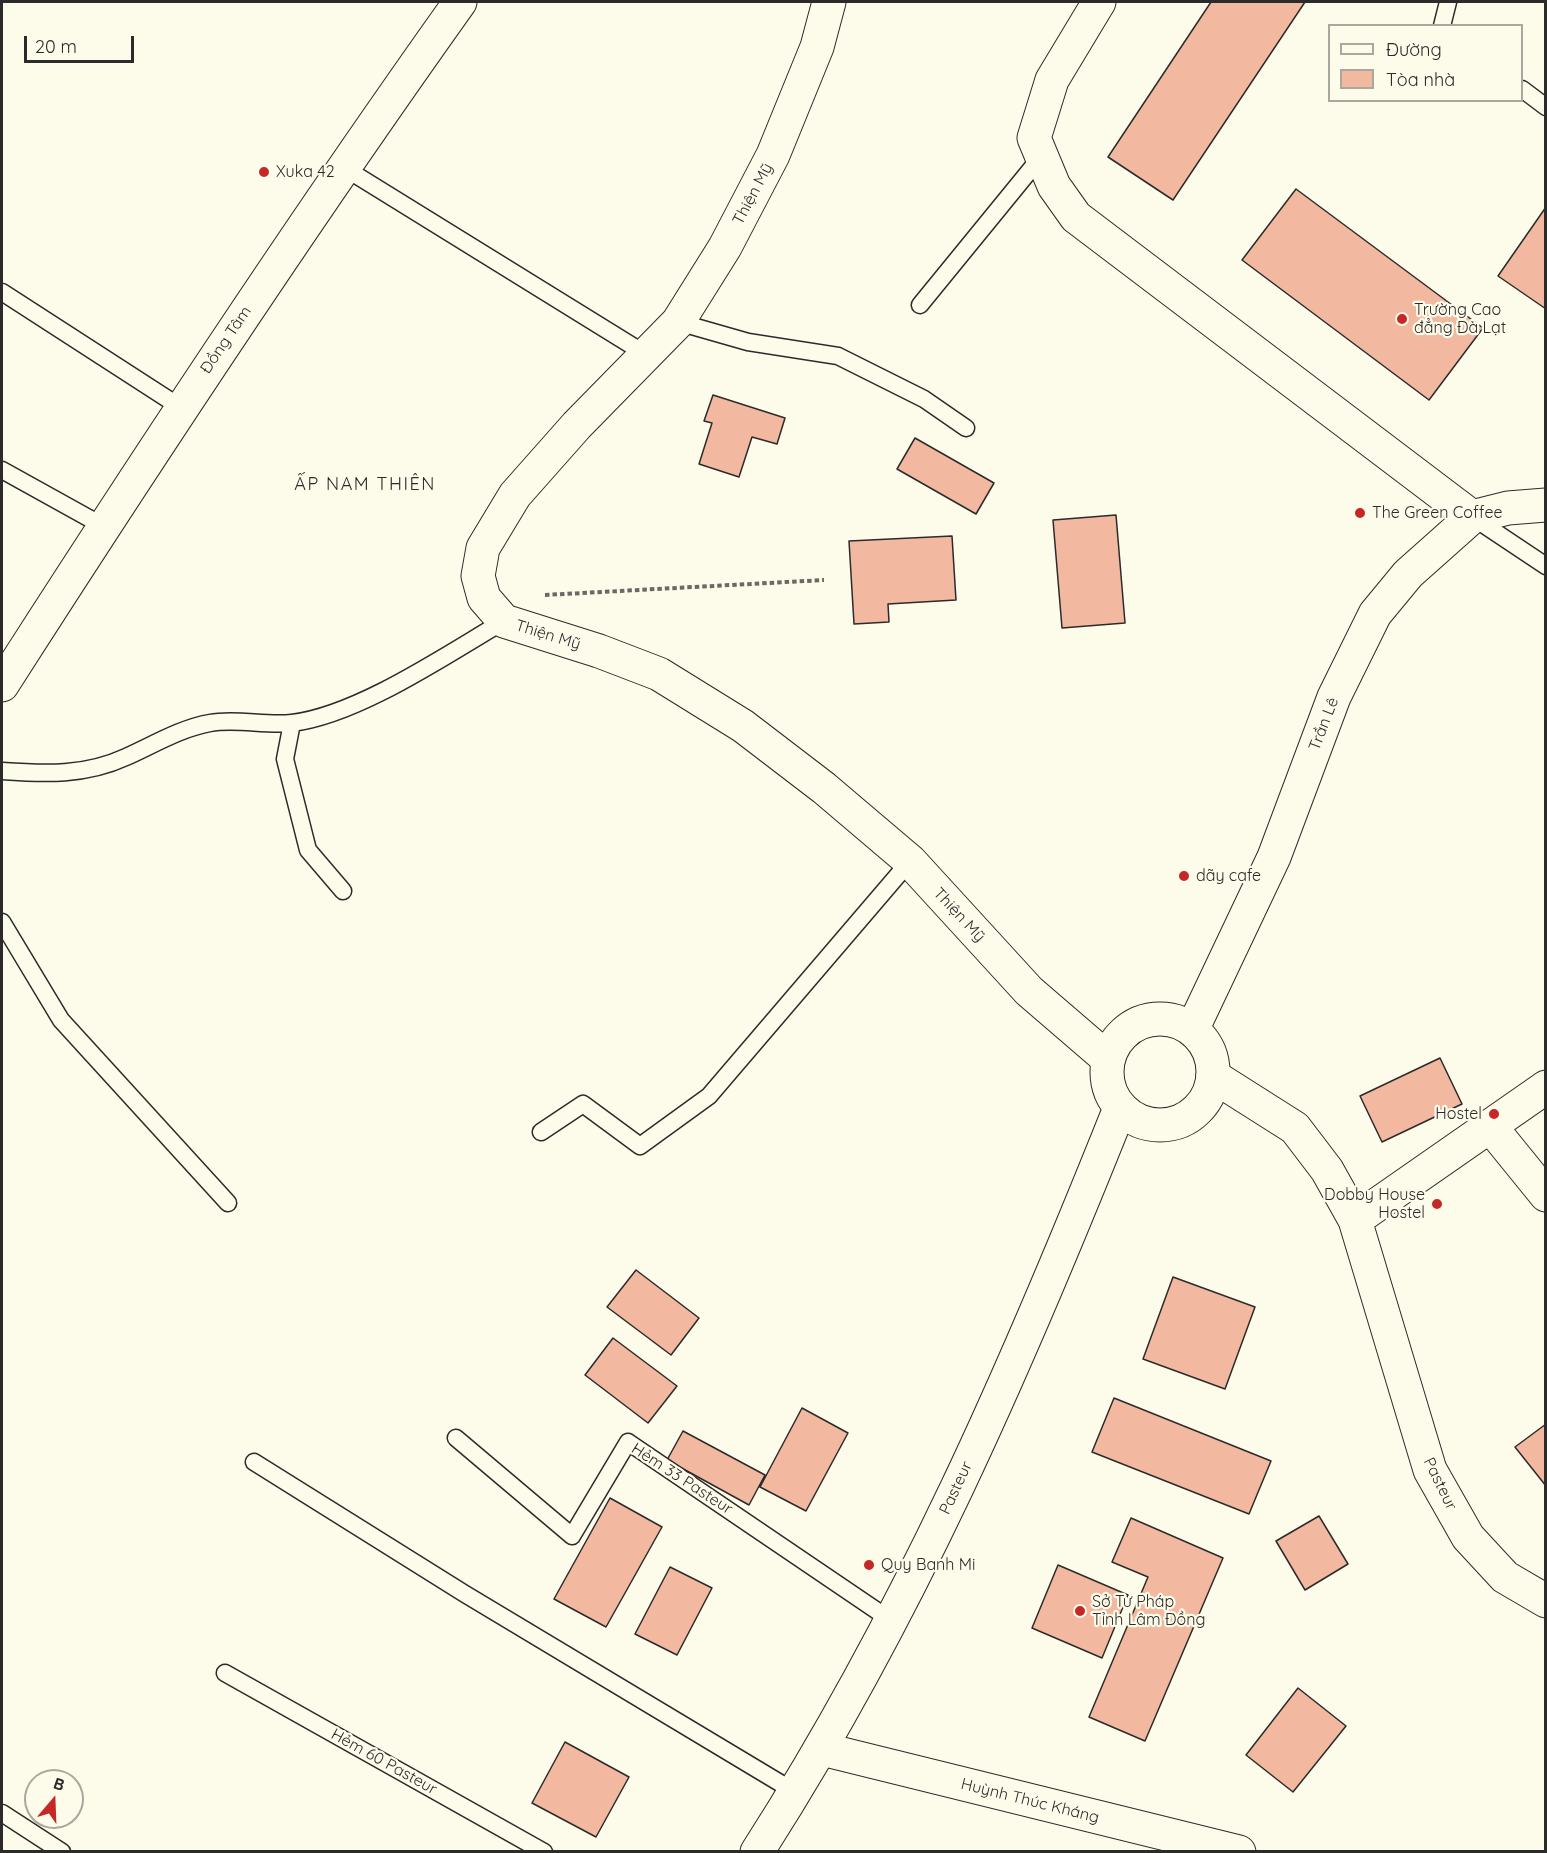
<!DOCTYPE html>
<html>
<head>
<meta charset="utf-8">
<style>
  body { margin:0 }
  #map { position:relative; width:1547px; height:1853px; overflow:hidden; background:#fdfbea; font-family:Quicksand,sans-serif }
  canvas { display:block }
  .frame { position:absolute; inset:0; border:3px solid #2b2b2b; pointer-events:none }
  .legend { position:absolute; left:1328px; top:24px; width:195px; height:78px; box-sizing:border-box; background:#fdfbea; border:2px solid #a9a89e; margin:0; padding:8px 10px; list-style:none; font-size:18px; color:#2b2b2b }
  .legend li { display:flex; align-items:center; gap:12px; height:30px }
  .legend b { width:30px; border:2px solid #a9a89e }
  .north { position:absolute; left:24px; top:1769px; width:60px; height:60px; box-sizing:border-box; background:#fdfbea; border:2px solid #a9a89e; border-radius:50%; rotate:19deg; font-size:16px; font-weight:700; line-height:24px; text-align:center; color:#2b2b2b }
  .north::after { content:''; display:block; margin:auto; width:21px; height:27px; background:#c62828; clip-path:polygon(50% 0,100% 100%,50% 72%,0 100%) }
  .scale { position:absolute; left:24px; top:36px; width:110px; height:27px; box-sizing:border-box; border:3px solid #2b2b2b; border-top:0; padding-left:8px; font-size:18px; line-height:21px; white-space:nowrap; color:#2b2b2b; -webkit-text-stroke:4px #fdfbea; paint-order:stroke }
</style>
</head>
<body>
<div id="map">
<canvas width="1547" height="1853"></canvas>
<div class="frame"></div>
<ul class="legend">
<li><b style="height:8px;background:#fdfbea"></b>Đường</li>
<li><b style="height:16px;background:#f2b8a0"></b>Tòa nhà</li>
</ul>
<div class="north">B</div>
<div class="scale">20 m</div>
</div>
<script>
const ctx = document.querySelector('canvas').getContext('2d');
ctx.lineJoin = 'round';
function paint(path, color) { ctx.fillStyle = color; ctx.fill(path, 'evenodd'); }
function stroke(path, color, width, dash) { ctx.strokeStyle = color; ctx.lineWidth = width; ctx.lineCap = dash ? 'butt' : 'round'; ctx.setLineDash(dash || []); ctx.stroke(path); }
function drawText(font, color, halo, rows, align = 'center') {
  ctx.font = font + ' Quicksand,sans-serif'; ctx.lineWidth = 4.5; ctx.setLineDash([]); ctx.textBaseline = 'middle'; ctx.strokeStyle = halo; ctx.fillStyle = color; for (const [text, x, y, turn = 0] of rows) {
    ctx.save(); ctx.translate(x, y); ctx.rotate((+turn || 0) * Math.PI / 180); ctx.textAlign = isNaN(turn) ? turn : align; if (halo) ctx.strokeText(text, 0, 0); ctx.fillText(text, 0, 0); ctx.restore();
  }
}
const building = new Path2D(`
  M 1211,2 L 1305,2 L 1173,200 L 1108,157 Z
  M 1296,189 L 1483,328 L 1429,400 L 1242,260 Z
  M 1546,207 L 1546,309 L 1498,276 Z
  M 713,395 L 785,418 L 777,444 L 752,437 L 739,477 L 699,464 L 712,423 L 704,421 Z
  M 915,438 L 994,483 L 976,514 L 897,469 Z
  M 1116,515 L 1125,623 L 1062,628 L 1053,520 Z
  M 952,536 L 956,600 L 888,604 L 889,622 L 854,624 L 849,541 Z
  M 1440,1058 L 1462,1104 L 1382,1142 L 1360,1096 Z
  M 636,1270 L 699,1318 L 671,1355 L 607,1307 Z
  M 1173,1277 L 1255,1307 L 1225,1389 L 1143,1359 Z
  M 613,1338 L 677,1386 L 648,1423 L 585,1375 Z
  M 1114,1398 L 1271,1461 L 1249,1514 L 1092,1452 Z
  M 802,1408 L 848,1433 L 806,1511 L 760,1487 Z
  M 1546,1424 L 1546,1486 L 1515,1447 Z
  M 683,1431 L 765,1475 L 749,1505 L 667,1460 Z
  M 610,1498 L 662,1527 L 606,1627 L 554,1599 Z
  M 1319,1516 L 1348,1564 L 1305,1590 L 1276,1541 Z
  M 1131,1518 L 1223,1558 L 1145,1741 L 1089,1717 L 1148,1577 L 1112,1562 Z
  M 1058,1565 L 1128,1595 L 1102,1658 L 1032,1628 Z
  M 670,1567 L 712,1588 L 677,1655 L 635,1634 Z
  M 1298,1688 L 1346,1726 L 1293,1792 L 1246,1755 Z
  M 565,1742 L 629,1777 L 596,1837 L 532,1803 Z`);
const path = new Path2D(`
  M 545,595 L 824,580`);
const service = new Path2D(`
  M 1442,26 L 1448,2
  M 1522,89 L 1546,107
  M 343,167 L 647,355
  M 2,292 L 180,407
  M 920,305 L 1040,158
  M 678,322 L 748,342 L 838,356 L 924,399 L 966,428
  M 2,470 L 103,526
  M 1474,518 L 1546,566
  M 292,723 L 285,759 L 308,850 L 343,891
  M 2,771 C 45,774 85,776 126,757 C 153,745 181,728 210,723 C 236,718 265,726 292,723 C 358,715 446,655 504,621
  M 2,922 L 61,1020 L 228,1203
  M 541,1132 L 583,1104 L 640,1146 L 709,1096 L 910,861
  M 456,1438 L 572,1536 L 628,1442 L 892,1621
  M 254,1462 L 465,1594 L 795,1792
  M 225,1673 L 544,1852
  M 2,1813 L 62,1852`);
const minor = new Path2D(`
  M 829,2 L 817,47 L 773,155 L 725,247 L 678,322 L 577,425 L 515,495 L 483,548 L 478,576 L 484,598 L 504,621 L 599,651 L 659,674 L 743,726 L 824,788 L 910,861 L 1029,991 L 1108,1059
  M 1099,2 L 1052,80 L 1034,138 L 1054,186 L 1076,217 L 1472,517
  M 2,685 C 150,454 301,225 460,2
  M 1213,1076 L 1295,1128 L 1327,1170 L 1355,1220 L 1430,1470 L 1468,1537 L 1505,1577 L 1546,1601
  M 1490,1126 L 1546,1195
  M 1355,1220 L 1546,1087
  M 822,1749 L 1239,1852`);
const tertiary = new Path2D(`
  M1107 1072a53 53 0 1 1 106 0a53 53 0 1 1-106 0Z
  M 1192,1030 L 1274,857 L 1334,697 L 1375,614 L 1408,574 L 1472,517 L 1508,508 L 1546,505
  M 757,1852 C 908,1617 1017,1366 1120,1108`);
const markers = [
  [264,172,6,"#c62828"],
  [1402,319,6,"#c62828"],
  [1360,513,6,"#c62828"],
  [1184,876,6,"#c62828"],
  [1494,1114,6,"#c62828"],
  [1437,1204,6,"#c62828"],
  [869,1565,6,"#c62828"],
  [1080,1611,6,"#c62828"]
];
const poiNames = [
  ["Xuka 42",276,172],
  ["Trường Cao",1414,310],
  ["đẳng Đà Lạt",1414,328],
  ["The Green Coffee",1372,513],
  ["dãy cafe",1196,876],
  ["Hostel",1482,1114,"right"],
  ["Dobby House",1425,1195,"right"],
  ["Hostel",1425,1213,"right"],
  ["Quy Banh Mi",881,1565],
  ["Sở Tư Pháp",1092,1602],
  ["Tỉnh Lâm Đồng",1092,1620]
];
const streetNames = [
  ["Thiện Mỹ",753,194,-62],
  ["Đồng Tâm",226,340,-56],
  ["Thiện Mỹ",548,635,17],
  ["Trần Lê",1324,724,-69],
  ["Thiện Mỹ",959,915,47],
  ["Hẻm 33 Pasteur",682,1479,33],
  ["Pasteur",1440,1484,64],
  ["Pasteur",956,1488,-65],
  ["Hẻm 60 Pasteur",384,1762,29],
  ["Huỳnh Thúc Kháng",1030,1801,14]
];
const neighbourhoodNames = [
  ["ẤP NAM THIÊN",365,485]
];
paint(building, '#f2b8a0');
stroke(building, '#2b2b2b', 1.5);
stroke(service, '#2b2b2b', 19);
stroke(minor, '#2b2b2b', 35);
stroke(tertiary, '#2b2b2b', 35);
stroke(path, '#6a6964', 4, [4.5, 3]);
stroke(service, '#fdfbea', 16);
stroke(minor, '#fdfbea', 33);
stroke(tertiary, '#fdfbea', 33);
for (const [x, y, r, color] of markers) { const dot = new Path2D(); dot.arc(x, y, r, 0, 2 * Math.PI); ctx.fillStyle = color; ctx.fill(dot); stroke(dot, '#fdfbea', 2); }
drawText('16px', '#2b2b2b', '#fdfbea', poiNames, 'left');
drawText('16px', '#2b2b2b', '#fdfbea', streetNames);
ctx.letterSpacing = '1.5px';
drawText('18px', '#2b2b2b', '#fdfbea', neighbourhoodNames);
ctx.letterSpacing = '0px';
</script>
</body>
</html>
